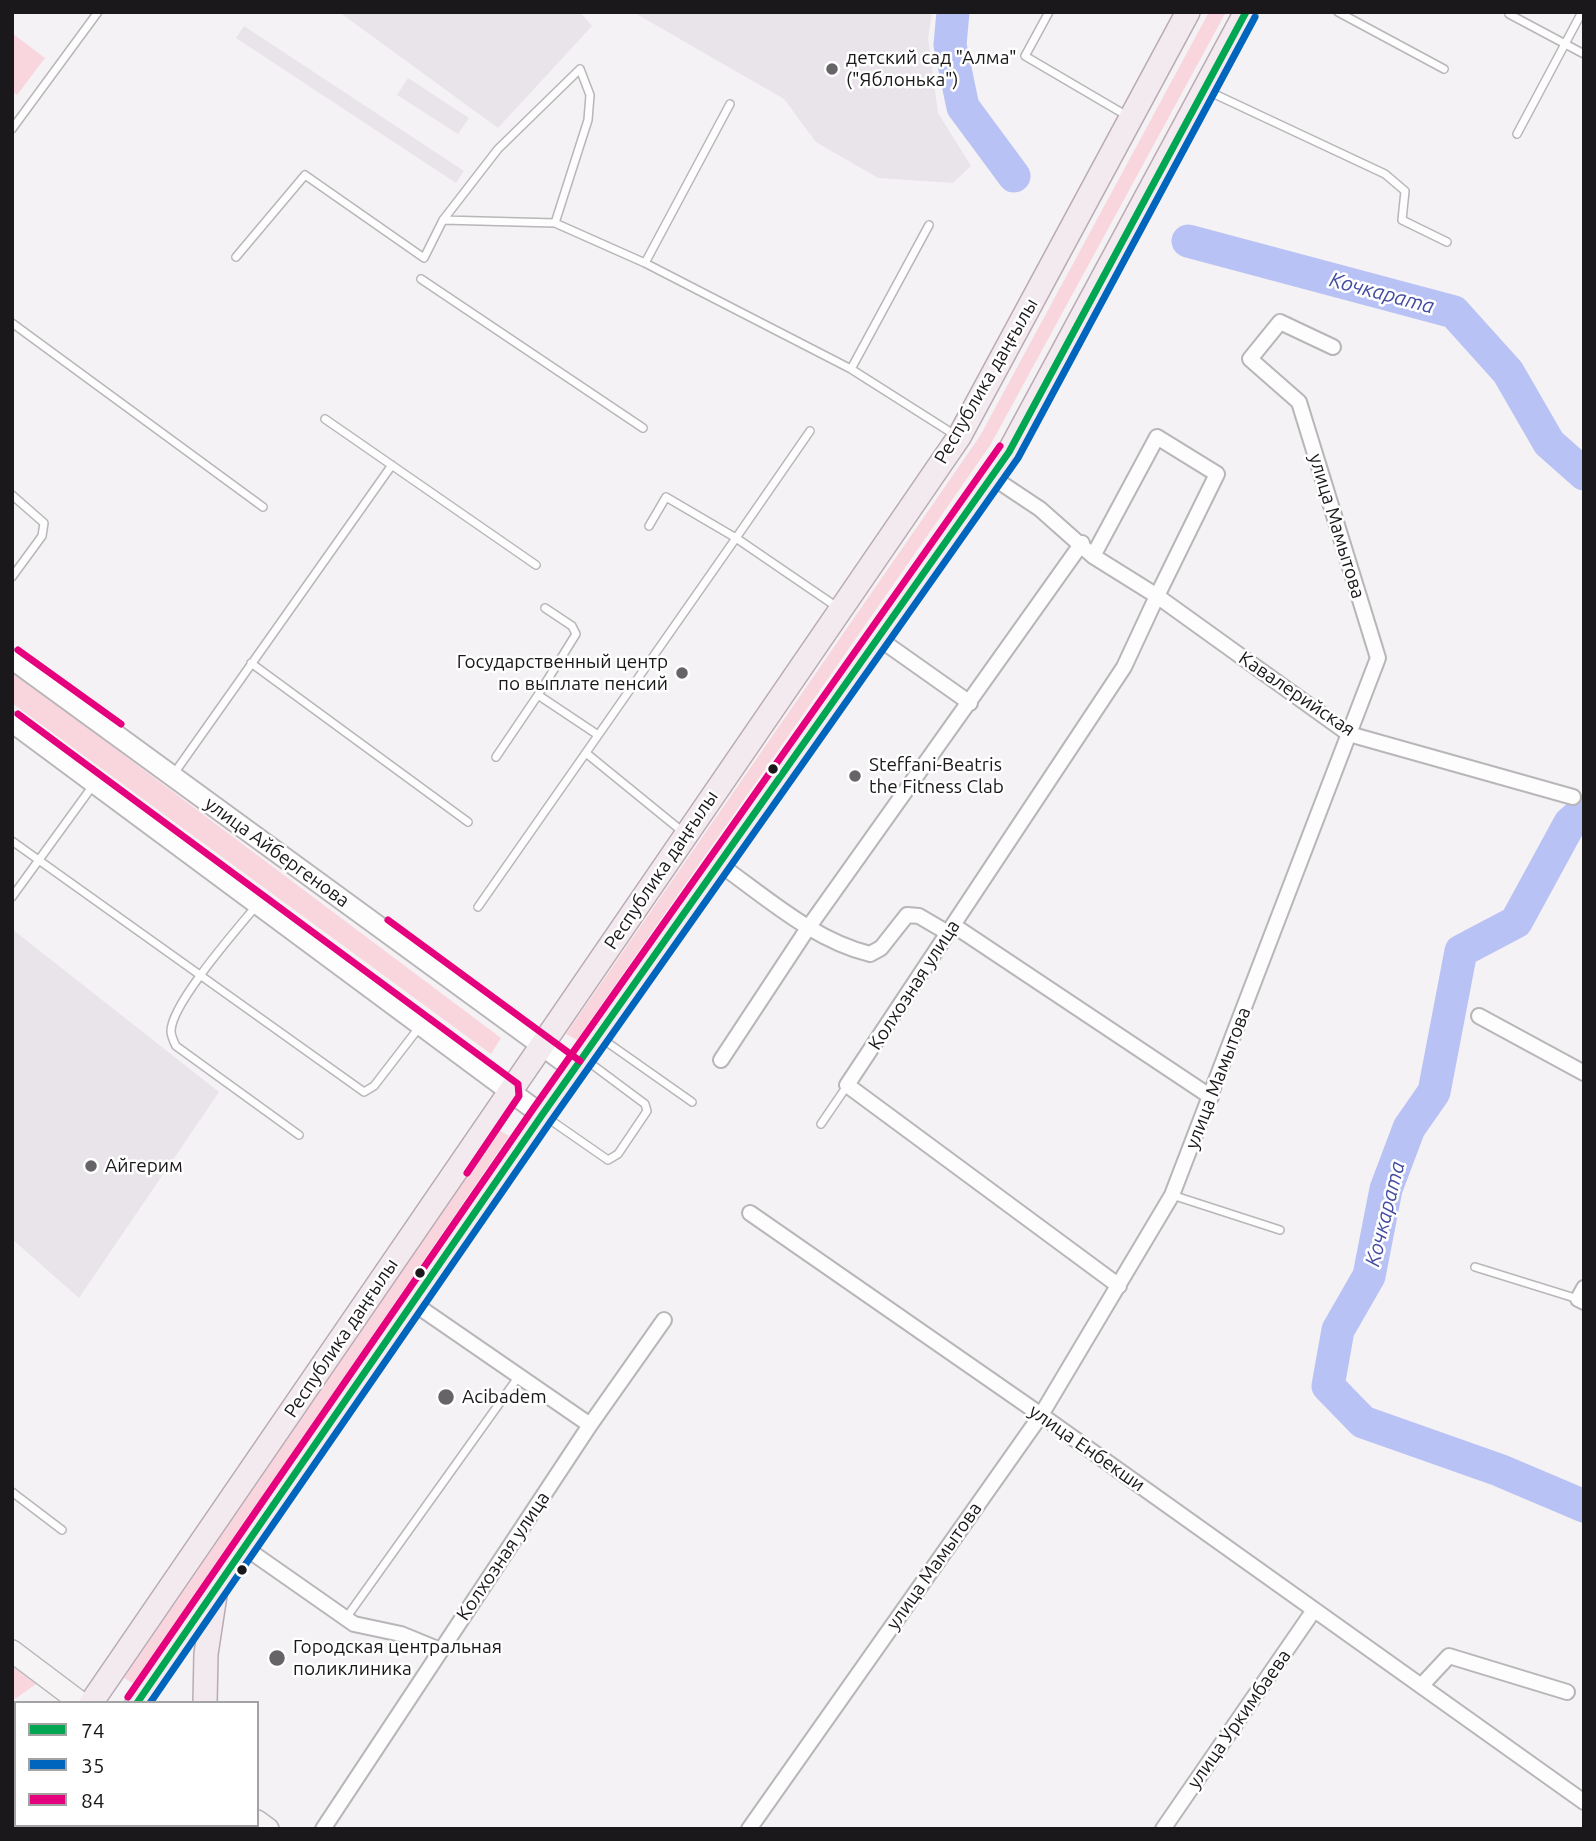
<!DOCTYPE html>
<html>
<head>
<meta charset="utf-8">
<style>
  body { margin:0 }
  #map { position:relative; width:1596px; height:1841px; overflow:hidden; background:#f4f2f4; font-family:Ubuntu,sans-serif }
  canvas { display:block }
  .frame { position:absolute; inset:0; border:14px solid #1a181a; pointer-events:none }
  .legend { position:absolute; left:14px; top:1701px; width:245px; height:126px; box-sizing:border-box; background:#fff; border:2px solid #a3a3a3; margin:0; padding:9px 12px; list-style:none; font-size:21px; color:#1a181a }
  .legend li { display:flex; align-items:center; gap:14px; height:35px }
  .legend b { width:35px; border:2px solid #a3a3a3 }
</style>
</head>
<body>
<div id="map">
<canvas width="1596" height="1841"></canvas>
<div class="frame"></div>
<ul class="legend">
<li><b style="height:9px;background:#00a651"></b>74</li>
<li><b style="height:9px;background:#0065bd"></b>35</li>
<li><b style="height:9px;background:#e5007d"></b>84</li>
</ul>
</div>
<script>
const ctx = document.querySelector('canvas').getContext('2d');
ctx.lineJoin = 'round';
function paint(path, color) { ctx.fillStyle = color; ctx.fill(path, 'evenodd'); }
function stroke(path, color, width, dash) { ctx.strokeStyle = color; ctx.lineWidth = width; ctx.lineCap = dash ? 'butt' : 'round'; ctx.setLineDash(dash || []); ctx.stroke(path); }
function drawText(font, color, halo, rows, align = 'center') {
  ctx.font = font + ' Ubuntu,sans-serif'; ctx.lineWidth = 5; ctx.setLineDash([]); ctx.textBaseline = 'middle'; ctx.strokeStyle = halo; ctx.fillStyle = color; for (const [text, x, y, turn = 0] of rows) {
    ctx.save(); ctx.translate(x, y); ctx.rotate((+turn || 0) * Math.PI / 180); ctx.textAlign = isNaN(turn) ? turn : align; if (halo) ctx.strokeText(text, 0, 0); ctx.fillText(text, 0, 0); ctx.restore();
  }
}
const built = new Path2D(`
  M 339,12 L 580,12 L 592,26 L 498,128 Z
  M 633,12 L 932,12 L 928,38 L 938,113 L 971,166 L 953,183 L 878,178 L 816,142 L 784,99 Z
  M 244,26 L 464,171 L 456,183 L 236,38 Z
  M 408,78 L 469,118 L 458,134 L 397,95 Z
  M 12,929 L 219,1092 L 79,1298 L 12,1239 Z`);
const green = new Path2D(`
  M 1209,12 L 1226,12 L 991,444 L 577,1040 L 566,1034 L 980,436 Z
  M 12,33 L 45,58 L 17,95 L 12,91 Z
  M 12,671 L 501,1038 L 491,1054 L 12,703 Z
  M 499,1130 L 509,1136 L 134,1684 L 124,1678 Z
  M 12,1663 L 39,1682 L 12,1701 Z
  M 45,1825 L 108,1825 L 112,1829 L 40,1829 Z`);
const river = new Path2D(`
  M 953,12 L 950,45 L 963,107 L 1014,176
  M 1188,241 L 1454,312 L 1508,372 L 1549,443 L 1584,474
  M 1584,811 L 1570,823 L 1516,922 L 1461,951 L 1434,1092 L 1409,1128 L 1386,1189 L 1369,1276 L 1338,1330 L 1328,1386 L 1363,1422 L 1499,1470 L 1584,1506`);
const service = new Path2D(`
  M 1049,12 L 1025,56 L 1129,117
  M 1338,12 L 1444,69
  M 1509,14 L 1584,54
  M 1208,91 L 1385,174 L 1405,191 L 1402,220 L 1447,242
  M 12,129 L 98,12
  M 1517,134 L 1582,12
  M 443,220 L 498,149 L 580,69 L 590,95 L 588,120 L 555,223
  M 236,257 L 305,175 L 424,258 L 443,220 L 555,223 L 645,263 L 851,369 L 955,435
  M 645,263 L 730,104
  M 421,279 L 643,428
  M 12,323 L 263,507
  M 851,369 L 929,225
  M 325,419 L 536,565
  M 12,495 L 44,523 L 42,536 L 12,577
  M 649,526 L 666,497 L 736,538 L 810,431
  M 251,663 L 468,822
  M 538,695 L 576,634 L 572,626 L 545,608
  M 586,753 L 683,832
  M 496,757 L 538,695 L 598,735
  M 173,775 L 392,465
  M 12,841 L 364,1092 L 374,1086 L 421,1025
  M 12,897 L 94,784
  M 257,905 C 238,928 171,1004 171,1031 C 171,1036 174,1042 176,1046 L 299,1135
  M 478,907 L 736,538 L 837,607
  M 601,1038 L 692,1102
  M 546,1117 L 608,1160 L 618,1154 L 647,1111 L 645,1104 L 586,1060
  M 821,1124 L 847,1086
  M 1172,1195 L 1280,1230
  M 1475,1267 L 1578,1299
  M 12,1492 L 62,1530
  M 346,1618 L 519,1376`);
const minor = new Path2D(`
  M 992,477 L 1040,509 L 1093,556 L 1157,596 L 1217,474 L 1157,437 L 1093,556
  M 878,638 L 970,703
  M 719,864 C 766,897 813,940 870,954 L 881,948 L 907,915 L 919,916 L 948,933
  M 953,925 L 1211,1097
  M 1479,1016 L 1584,1073
  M 721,1060 L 808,928 L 1082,543
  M 750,1213 L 1041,1415 L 1584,1802
  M 1119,1286 L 847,1085 L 1124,667 L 1157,596 L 1349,734 L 1573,797
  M 1584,1288 L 1578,1299 L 1584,1302
  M 413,1303 L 590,1425
  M 244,1547 L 354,1624 L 401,1634 L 440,1650
  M 1421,1686 L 1449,1656 L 1567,1692
  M 323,1829 L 590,1425 L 664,1320
  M 749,1829 L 1041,1415 L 1172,1195 L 1378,658 L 1299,402 L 1250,359 L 1280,322 L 1333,347
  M 1163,1829 L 1314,1610`);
const tertiary = new Path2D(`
  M 12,659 L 574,1069
  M 12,722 L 542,1115`);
const secondary = new Path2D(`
  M 12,1651 L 81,1703
  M 257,1821 L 268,1829`);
const primary = new Path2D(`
  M 91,1703 L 959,437 L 1188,12
  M 137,1703 L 542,1115 L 1009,452 L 1246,12
  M 205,1703 L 206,1654 L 215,1595
  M 12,1758 L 16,1755
  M 12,1805 L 16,1802`);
const bus1 = new Path2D(`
  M 137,1703 L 542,1115 L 1009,452 L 1246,12`);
const bus2 = new Path2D(`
  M 150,1703 L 551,1121 L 1018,458 L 1255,17`);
const bus3 = new Path2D(`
  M 18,650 L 121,724
  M 18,714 L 518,1084 L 519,1096 L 467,1173
  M 388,920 L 580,1061
  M 128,1697 L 533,1109 L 1000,446`);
const markers = [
  [832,69,7,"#666466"],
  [682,673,7,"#666466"],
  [773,769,6,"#1a181a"],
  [855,776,7,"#666466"],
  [91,1166,7,"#666466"],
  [420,1273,6,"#1a181a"],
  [446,1397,9,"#666466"],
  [242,1570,6,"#1a181a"],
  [277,1658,9,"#666466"]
];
const poiNames = [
  ["детский сад \"Алма\"",846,58],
  ["(\"Яблонька\")",846,80],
  ["Государственный центр",668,662,"right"],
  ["по выплате пенсий",668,684,"right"],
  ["Steffani-Beatris",869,765],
  ["the Fitness Clab",869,787],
  ["Айгерим",105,1166],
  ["Acibadem",462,1397],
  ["Городская центральная",293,1647],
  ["поликлиника",293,1669]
];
const streetNames = [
  ["Республика даңғылы",986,381,-60],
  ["улица Мамытова",1337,526,73],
  ["Кавалерийская",1297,694,34],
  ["улица Айбергенова",277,852,36],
  ["Республика даңғылы",661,870,-56],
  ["Колхозная улица",914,985,-57],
  ["улица Мамытова",1218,1078,-69],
  ["Республика даңғылы",341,1338,-56],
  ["улица Енбекши",1087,1448,35],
  ["Колхозная улица",503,1556,-56],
  ["улица Мамытова",934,1566,-55],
  ["улица Уркимбаева",1239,1719,-55]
];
const waterNames = [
  ["Кочкарата",1382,293,15],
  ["Кочкарата",1385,1214,-76]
];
paint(built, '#e9e4ea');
paint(green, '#f9d6dd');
stroke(river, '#b9c2f5', 33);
stroke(service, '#b8b6b8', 10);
stroke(minor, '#b8b6b8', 18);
stroke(tertiary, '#b8b6b8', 23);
stroke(secondary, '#b8b6b8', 24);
stroke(primary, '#baaab4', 26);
stroke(service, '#fdfdfd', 7);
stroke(minor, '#fdfdfd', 14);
stroke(tertiary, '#fdfdfd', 19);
stroke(secondary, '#f7f4f6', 21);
stroke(primary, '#f2eaef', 23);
stroke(bus1, '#00a651', 7);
stroke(bus2, '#0065bd', 7);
stroke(bus3, '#e5007d', 7);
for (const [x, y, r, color] of markers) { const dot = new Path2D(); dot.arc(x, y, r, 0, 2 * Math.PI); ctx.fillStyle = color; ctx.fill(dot); stroke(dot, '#fff', 2.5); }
drawText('19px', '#1a181a', '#fff', poiNames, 'left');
drawText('19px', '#1a181a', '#fff', streetNames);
drawText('italic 21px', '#454da2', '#fff', waterNames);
</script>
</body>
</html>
